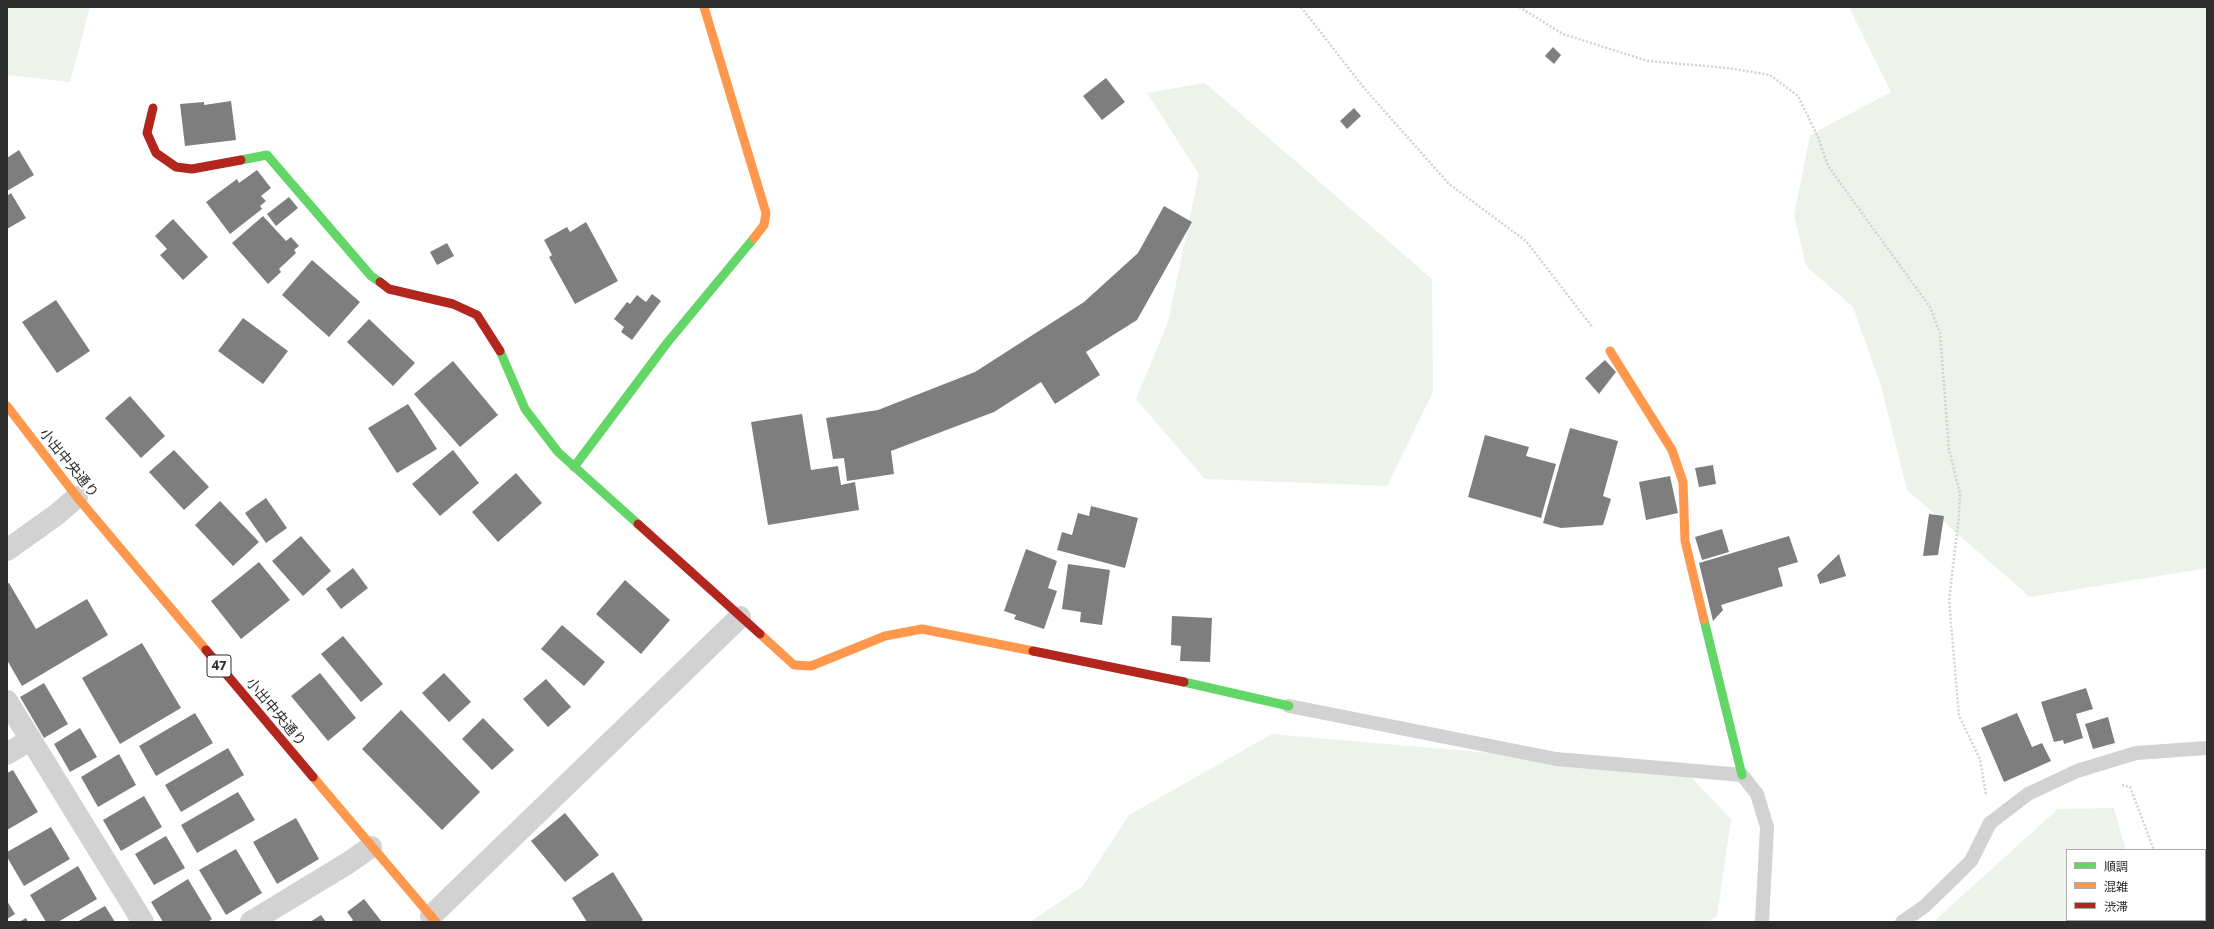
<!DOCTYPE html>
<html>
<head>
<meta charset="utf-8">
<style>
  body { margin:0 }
  #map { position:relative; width:2214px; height:929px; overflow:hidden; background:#fff; font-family:Commissioner,"Noto Sans JP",sans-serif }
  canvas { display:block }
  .frame { position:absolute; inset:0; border:8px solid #2d2d2d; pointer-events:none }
  .legend { position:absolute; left:2066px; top:849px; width:140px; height:72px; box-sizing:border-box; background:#fff; border:1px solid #ababab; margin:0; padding:5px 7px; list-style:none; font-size:12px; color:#2d2d2d }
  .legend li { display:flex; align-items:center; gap:8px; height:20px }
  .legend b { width:20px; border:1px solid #ababab }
</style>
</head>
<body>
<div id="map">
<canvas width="2214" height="929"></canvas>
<div class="frame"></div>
<ul class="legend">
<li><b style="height:5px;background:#63d668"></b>順調</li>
<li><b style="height:5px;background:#ff974d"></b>混雑</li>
<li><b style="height:5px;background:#b3261e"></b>渋滞</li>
</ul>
</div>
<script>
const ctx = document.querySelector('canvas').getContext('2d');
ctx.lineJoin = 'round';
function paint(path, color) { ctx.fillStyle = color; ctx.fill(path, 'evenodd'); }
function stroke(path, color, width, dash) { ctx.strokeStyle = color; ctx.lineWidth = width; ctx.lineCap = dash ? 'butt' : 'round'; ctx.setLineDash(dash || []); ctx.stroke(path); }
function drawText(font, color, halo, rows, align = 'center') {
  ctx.font = font + ' Commissioner,"Noto Sans JP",sans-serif'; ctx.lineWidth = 4; ctx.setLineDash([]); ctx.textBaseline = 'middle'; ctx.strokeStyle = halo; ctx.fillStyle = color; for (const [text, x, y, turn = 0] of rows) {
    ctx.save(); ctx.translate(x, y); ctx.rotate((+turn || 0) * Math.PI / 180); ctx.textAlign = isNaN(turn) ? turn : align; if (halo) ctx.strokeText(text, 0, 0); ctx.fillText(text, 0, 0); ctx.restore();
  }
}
const green = new Path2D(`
  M 7,7 L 90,7 L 70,82 L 7,75 Z
  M 1849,7 L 2207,7 L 2207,568 L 2030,597 L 1907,490 L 1880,383 L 1853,307 L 1806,266 L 1794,215 L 1810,135 L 1891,92 Z
  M 1205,83 L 1432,279 L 1433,392 L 1387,486 L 1205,479 L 1136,399 L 1168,322 L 1199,174 L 1147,93 Z
  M 1272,734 L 1684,770 L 1731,819 L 1717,916 L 1708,922 L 1030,922 L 1082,887 L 1129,815 Z
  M 2114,808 L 2126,850 L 2067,850 L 2067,920 L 2147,920 L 2148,922 L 1933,922 L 2058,809 Z`);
const building = new Path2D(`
  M 1553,47 L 1561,55 L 1554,64 L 1545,56 Z
  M 1106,78 L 1125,102 L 1102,120 L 1083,96 Z
  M 231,101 L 236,140 L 185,146 L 180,104 L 204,102 L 204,105 Z
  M 1354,108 L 1361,116 L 1347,129 L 1340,121 Z
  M 19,150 L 34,175 L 7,191 L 7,158 Z
  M 257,170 L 271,188 L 261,196 L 266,201 L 260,206 L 262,209 L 230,234 L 206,202 L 237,179 L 239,183 Z
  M 11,193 L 26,218 L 7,229 L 7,196 Z
  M 289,197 L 298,208 L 276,226 L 267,214 Z
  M 1164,206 L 1192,222 L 1137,320 L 1086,352 L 1100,375 L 1055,404 L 1041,382 L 994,412 L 891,451 L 894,474 L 847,481 L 844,458 L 833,459 L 826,418 L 878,410 L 975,372 L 1084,302 L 1138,253 Z
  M 263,216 L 286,241 L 291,237 L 299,246 L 294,250 L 296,253 L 279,269 L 281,272 L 268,284 L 232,243 Z
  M 173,219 L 208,257 L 183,280 L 160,255 L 167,249 L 155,236 Z
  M 586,222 L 618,281 L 575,304 L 549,257 L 552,255 L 544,240 L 567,227 L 570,232 Z
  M 447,243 L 454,256 L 437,265 L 430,252 Z
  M 312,260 L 360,302 L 329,337 L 282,295 Z
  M 652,294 L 661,301 L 632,340 L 621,332 L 624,327 L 614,319 L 627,302 L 630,304 L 637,295 L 646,302 Z
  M 56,300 L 90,351 L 57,373 L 22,322 Z
  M 243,318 L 288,351 L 263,384 L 218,351 Z
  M 369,319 L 415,363 L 393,386 L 347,342 Z
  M 1605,360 L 1616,372 L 1599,394 L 1585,378 Z
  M 453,361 L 498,415 L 460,447 L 414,394 Z
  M 130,396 L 165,436 L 141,458 L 105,418 Z
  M 408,404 L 437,449 L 397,473 L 368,428 Z
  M 802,414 L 811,470 L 838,466 L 841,485 L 855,482 L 859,510 L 768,525 L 751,422 Z
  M 1570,428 L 1618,441 L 1603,496 L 1611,499 L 1603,525 L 1561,528 L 1543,523 Z
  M 1485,435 L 1529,447 L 1526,456 L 1556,464 L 1541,518 L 1468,497 Z
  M 174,450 L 209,487 L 184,510 L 149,472 Z
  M 453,450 L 479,483 L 440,516 L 412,484 Z
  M 1713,465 L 1716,484 L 1699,487 L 1695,468 Z
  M 516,473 L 542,503 L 498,542 L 472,512 Z
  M 1670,476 L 1678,513 L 1646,520 L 1639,482 Z
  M 266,498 L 287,528 L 266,543 L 245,513 Z
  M 220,501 L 259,542 L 233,566 L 195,525 Z
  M 1091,506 L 1138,518 L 1125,568 L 1057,550 L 1062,532 L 1072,535 L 1078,513 L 1089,516 Z
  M 1929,514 L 1944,516 L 1938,555 L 1923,556 Z
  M 1722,529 L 1729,552 L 1702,560 L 1695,537 Z
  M 301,536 L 331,571 L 303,596 L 272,561 Z
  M 1789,536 L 1798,562 L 1778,568 L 1783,586 L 1721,605 L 1723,610 L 1713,621 L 1699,563 Z
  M 1026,549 L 1057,561 L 1048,588 L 1057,591 L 1044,629 L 1014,619 L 1016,615 L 1004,611 Z
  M 1839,554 L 1846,576 L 1820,584 L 1817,575 Z
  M 259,562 L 290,600 L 241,639 L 211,601 Z
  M 1068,564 L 1110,570 L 1102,625 L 1080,622 L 1081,612 L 1062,609 Z
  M 353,568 L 368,588 L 341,609 L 326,589 Z
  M 625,580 L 670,620 L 641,654 L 596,614 Z
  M 9,583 L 36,629 L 87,599 L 108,635 L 22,686 L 7,660 L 7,584 Z
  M 1172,616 L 1212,618 L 1210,662 L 1180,661 L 1181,646 L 1171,645 Z
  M 562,625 L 605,662 L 584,686 L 541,649 Z
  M 343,636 L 383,684 L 361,702 L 321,654 Z
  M 142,643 L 181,708 L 120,744 L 82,678 Z
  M 320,673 L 356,718 L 328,741 L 291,696 Z
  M 444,673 L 471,702 L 449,722 L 422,693 Z
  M 546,679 L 571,707 L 548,727 L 523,699 Z
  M 44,683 L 68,724 L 44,738 L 20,697 Z
  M 2086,688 L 2093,709 L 2076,714 L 2083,738 L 2064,744 L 2063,740 L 2054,742 L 2041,702 Z
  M 401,710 L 480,792 L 442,830 L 362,749 Z
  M 195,713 L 213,743 L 156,776 L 139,746 Z
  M 2017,713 L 2032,747 L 2042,743 L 2051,761 L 2004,782 L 1981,728 Z
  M 2108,717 L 2115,743 L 2093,749 L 2085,724 Z
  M 483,718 L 514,750 L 492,770 L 462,739 Z
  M 80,728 L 97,757 L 70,772 L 54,744 Z
  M 228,748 L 244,775 L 181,812 L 165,785 Z
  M 119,754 L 136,785 L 98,807 L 81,777 Z
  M 13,770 L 38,812 L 7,830 L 7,773 Z
  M 238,792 L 255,820 L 197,853 L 181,825 Z
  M 144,796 L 162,827 L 121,851 L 103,820 Z
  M 565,813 L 599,855 L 565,882 L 531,841 Z
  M 296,818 L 319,859 L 277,884 L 253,842 Z
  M 51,827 L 70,859 L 24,886 L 7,857 L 7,852 Z
  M 166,836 L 185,868 L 154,885 L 135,854 Z
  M 236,849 L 262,893 L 226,915 L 199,870 Z
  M 78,866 L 97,899 L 58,922 L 46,922 L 30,895 Z
  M 613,872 L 643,920 L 640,922 L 587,922 L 572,898 Z
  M 188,879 L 212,919 L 208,922 L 163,922 L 151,902 Z
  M 2205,885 L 2207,885 L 2207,922 L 2193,922 L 2192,920 L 2205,920 Z
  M 364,899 L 382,922 L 351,922 L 353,920 L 347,912 Z
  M 7,901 L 15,914 L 7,919 Z
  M 105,906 L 115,922 L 77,922 Z
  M 321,915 L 326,922 L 310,922 Z
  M 26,918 L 28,922 L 19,922 Z`);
const path = new Path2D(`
  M 1301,7 L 1364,88 L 1449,184 L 1526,241 L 1593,328
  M 1519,7 L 1563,34 L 1648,61 L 1728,68 L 1770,75 L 1798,96 L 1818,137 L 1828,166 L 1930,307 L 1940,333 L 1949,450 L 1960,494 L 1959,516 L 1949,600 L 1959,716 L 1980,759 L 1986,795
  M 2122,785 L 2130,787 L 2154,850`);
const lane = new Path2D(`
  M 1289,706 L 1556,759 L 1742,775 L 1757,794 L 1767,827 L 1762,922
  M 2174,920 L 2175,922
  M 1902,922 L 1925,906 L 1971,861 L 1990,823 L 2028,794 L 2077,771 L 2136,753 L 2207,748`);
const street = new Path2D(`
  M 7,550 L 56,515 L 77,497
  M 7,701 L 143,922
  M 7,754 L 31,739
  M 431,916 L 740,617
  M 251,922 L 348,863 L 371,847`);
const fast = new Path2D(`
  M 241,160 L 267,155 L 371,276 L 380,282
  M 500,351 L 525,409 L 558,452 L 638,524
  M 574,467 L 667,343 L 754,238
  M 1704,620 L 1742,775
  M 1184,682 L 1289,706`);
const slow = new Path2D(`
  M 704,7 L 766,213 L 764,225 L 754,238
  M 1610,351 L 1672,450 L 1683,482 L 1685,541 L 1704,620
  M 7,406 L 77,497 L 206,650
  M 760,634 L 794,665 L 811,666 L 885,636 L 922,629 L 1033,651
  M 313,777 L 436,922`);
const jam = new Path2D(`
  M 153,108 L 147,133 L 156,153 L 176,167 L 192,169 L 241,160
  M 380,282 L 389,289 L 453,304 L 477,315 L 500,351
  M 638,524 L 760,634
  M 206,650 L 313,777
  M 1033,651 L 1184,682`);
const shields = [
  [219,666,24]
];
const shieldNames = [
  ["47",219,666]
];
const streetNames = [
  ["小出中央通り",69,463,51],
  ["小出中央通り",276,712,50]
];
paint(green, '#edf3eb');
paint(building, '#7e7e7e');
stroke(path, '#d2d2d2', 2.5, [2, 2]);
stroke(lane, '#d2d2d2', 14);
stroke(street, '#d2d2d2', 22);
stroke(fast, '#63d668', 9);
stroke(slow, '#ff974d', 9);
stroke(jam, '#b3261e', 9);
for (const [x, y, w] of shields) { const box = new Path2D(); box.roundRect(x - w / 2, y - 11, w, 22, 3); ctx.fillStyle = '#fff'; ctx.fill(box); stroke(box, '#2d2d2d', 1); }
drawText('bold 13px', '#2d2d2d', null, shieldNames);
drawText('14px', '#2d2d2d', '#fff', streetNames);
</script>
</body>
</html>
